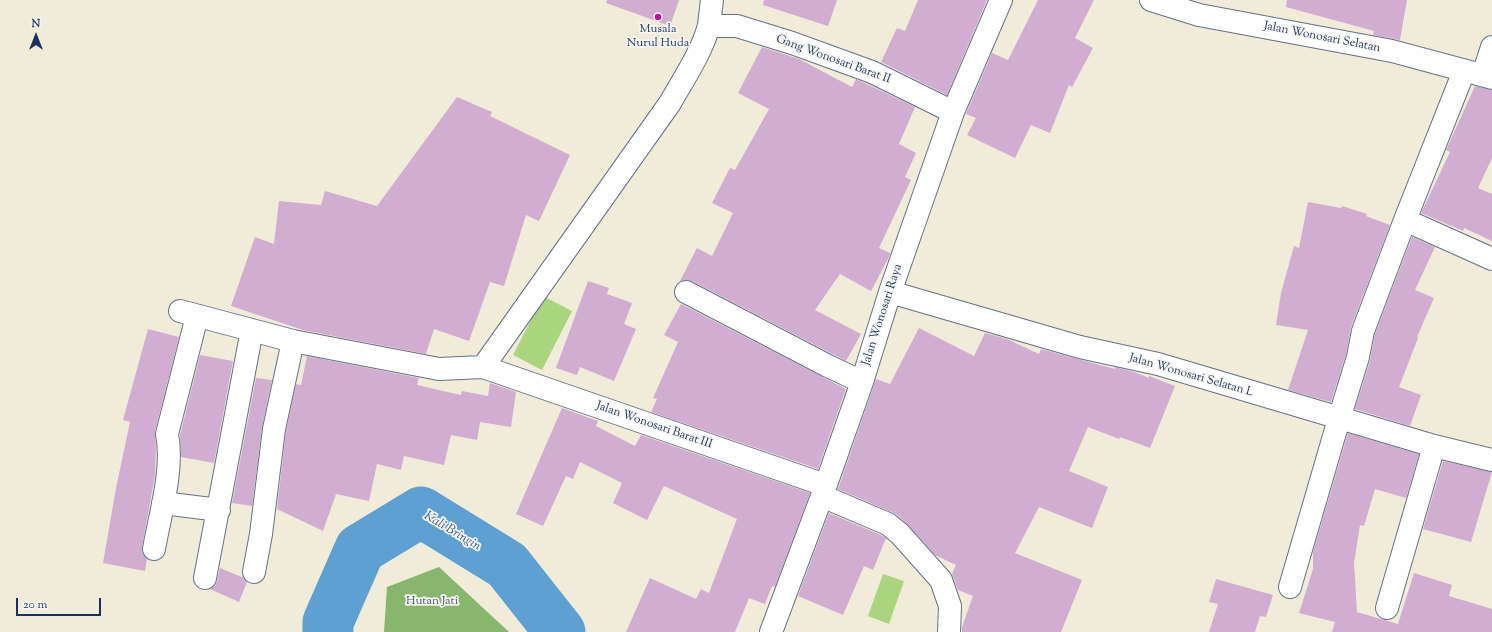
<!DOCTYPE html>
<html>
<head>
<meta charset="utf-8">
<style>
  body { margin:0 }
  #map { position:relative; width:1492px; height:632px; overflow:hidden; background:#f0ecd9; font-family:"Sorts Mill Goudy",serif }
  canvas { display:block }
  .north { position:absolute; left:16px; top:16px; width:40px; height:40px; -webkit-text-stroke:3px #f6f6f2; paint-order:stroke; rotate:0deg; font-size:11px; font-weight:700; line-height:16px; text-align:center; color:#1b2f5e }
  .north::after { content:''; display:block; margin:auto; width:14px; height:18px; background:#1b2f5e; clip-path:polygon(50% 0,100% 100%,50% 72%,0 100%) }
  .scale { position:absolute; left:16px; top:598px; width:85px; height:18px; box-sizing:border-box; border:2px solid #1b2f5e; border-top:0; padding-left:5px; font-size:12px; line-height:14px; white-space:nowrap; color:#1b2f5e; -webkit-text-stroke:3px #f6f6f2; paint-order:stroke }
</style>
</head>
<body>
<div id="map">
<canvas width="1492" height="632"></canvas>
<div class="north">N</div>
<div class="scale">20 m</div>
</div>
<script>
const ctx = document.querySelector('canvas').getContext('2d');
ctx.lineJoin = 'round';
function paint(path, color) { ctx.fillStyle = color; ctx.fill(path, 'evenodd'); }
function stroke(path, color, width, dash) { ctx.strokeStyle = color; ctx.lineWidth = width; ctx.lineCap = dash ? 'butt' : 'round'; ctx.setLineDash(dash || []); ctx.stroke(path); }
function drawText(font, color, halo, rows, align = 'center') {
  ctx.font = font + ' "Sorts Mill Goudy",serif'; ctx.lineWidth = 3.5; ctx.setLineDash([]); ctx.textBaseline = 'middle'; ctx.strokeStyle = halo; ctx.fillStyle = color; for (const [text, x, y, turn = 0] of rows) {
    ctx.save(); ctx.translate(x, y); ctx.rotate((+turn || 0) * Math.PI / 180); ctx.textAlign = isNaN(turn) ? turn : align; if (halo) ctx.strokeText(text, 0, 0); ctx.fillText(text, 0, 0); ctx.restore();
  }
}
const green = new Path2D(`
  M 543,296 L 572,311 L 542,370 L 513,355 Z
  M 883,574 L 904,581 L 889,624 L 868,616 Z`);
const forest = new Path2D(`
  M 439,567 L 509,632 L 384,632 L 387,587 Z`);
const river = new Path2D(`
  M 328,632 L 328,622 L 360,549 L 421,512 L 507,565 L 560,632`);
const building = new Path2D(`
  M 607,0 L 679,0 L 670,26 L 606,3 Z
  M 764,0 L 837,0 L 828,26 L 763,5 Z
  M 918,0 L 987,0 L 947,95 L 881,62 L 897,28 L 905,31 Z
  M 1038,0 L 1094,0 L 1075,38 L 1093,48 L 1072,87 L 1069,85 L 1050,133 L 1031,125 L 1015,158 L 967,135 L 976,118 L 966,114 L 992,53 L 1008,60 Z
  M 1287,0 L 1407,0 L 1400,40 L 1373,35 L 1374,31 L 1286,7 Z
  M 762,47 L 799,59 L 852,87 L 856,79 L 867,84 L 915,107 L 899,144 L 916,153 L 905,177 L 911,180 L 879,248 L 890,253 L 888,259 L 871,291 L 840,274 L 815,310 L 861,334 L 846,361 L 692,281 L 686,280 L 680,281 L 697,248 L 712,256 L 733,213 L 712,203 L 730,168 L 735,170 L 769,109 L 738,93 Z
  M 1475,86 L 1492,90 L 1492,158 L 1478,188 L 1492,194 L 1492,241 L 1464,228 L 1463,231 L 1421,213 L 1450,152 L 1446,150 Z
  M 457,97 L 492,112 L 490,116 L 570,155 L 539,221 L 526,215 L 504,286 L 490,282 L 469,341 L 434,329 L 426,354 L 303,330 L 231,306 L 255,237 L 274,244 L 279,201 L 321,205 L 325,191 L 377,206 Z
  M 1308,202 L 1341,208 L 1342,206 L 1367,214 L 1366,216 L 1390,225 L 1351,327 L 1346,354 L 1331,402 L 1288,390 L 1308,330 L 1276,325 L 1281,293 L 1294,246 L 1299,248 Z
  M 1412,237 L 1435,247 L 1415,290 L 1434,298 L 1417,337 L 1418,338 L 1399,387 L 1421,395 L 1410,426 L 1355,409 L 1370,361 L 1375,334 Z
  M 588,281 L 609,288 L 607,294 L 632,303 L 624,324 L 636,329 L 614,381 L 580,367 L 577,375 L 556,368 Z
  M 681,304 L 846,389 L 818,469 L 651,412 L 657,399 L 653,398 L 678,342 L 664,335 Z
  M 919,328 L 974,356 L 985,333 L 1007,339 L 1039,354 L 1041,349 L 1115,369 L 1115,367 L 1134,372 L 1149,378 L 1149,376 L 1175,386 L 1150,448 L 1120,437 L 1119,439 L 1088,427 L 1069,471 L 1108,487 L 1092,528 L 1039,507 L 1015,553 L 1082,580 L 1061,632 L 962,632 L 962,627 L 973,596 L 958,590 L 952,574 L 956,565 L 935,555 L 909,526 L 896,514 L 838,489 L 876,379 L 890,384 Z
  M 148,329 L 179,337 L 155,431 L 156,448 L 155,475 L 142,547 L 142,553 L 147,559 L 145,571 L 103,563 L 116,488 L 130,422 L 123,420 Z
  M 200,355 L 233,361 L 214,463 L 181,457 L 180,435 Z
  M 307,356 L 419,378 L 417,385 L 461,395 L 462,391 L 488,396 L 490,383 L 516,392 L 511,427 L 480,422 L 477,440 L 451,435 L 444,465 L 404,456 L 401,470 L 377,464 L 369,501 L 336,494 L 323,531 L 277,509 L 286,431 L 296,384 L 301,385 Z
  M 256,378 L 272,380 L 262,427 L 252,506 L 232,503 Z
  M 562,408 L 598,421 L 596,426 L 635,446 L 641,435 L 810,493 L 775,587 L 772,586 L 765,604 L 749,598 L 735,632 L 626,632 L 650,578 L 696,599 L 701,589 L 709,593 L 737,519 L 664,486 L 647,520 L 613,503 L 622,483 L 580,462 L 573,479 L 566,476 L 543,526 L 516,514 Z
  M 1348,433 L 1419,454 L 1406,498 L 1375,489 L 1364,526 L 1360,525 L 1354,563 L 1357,612 L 1398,624 L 1414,573 L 1452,585 L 1449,596 L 1492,609 L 1492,632 L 1332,632 L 1335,622 L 1299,613 L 1313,569 L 1313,552 Z
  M 1443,461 L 1492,472 L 1471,542 L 1423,529 Z
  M 829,513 L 881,535 L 886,538 L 873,570 L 864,566 L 843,615 L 798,596 Z
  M 220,568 L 244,578 L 247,582 L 239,602 L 210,589 L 215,586 L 217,581 Z
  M 1216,579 L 1273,595 L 1266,617 L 1260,616 L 1255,632 L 1209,632 L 1218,604 L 1209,602 Z`);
const minor = new Path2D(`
  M 1151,0 L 1199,15 L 1392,51 L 1492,78
  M 709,26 L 737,26 L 792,43 L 872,72 L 953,112
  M 1483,75 L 1492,47
  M 1405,220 L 1492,259
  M 686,292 L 828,366 L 862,382
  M 890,292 L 1080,347 L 1158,364 L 1434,446 L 1492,460
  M 180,311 L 293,341 L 439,369 L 483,367 L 670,103 C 683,80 703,50 709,25 C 710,17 711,8 712,0
  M 483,367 L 825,485
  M 822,496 L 888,524 L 900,534 L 941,580 L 950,606 L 949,632
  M 163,503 L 219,510
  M 154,549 C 160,514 174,469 167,434 L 197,316
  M 254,572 L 261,534 L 274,429 L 293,341
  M 205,578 L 252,330
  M 1290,587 L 1339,419 L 1358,357 L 1363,331 L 1405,220 L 1464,71
  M 1387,608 L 1434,446
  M 771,632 L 822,496 L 862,382 L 890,292 L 953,112 L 1001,0`);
const markers = [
  [658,17,4,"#b5179e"]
];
const poiNames = [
  ["Musala",658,30],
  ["Nurul Huda",658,44]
];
const streetNames = [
  ["Jalan Wonosari Selatan",1322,38,11],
  ["Gang Wonosari Barat II",833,60,20],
  ["Jalan Wonosari Raya",883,315,-72],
  ["Jalan Wonosari Selatan L",1191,376,16],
  ["Jalan Wonosari Barat III",654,426,19]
];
const parkNames = [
  ["Hutan Jati",432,602]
];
const waterNames = [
  ["Kali Bringin",452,532,31]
];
paint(green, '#abd47f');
paint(forest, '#88b66e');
stroke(river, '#5ea0d2', 51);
paint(building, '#d1add2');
stroke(minor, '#667189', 24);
stroke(minor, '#fff', 22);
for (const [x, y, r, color] of markers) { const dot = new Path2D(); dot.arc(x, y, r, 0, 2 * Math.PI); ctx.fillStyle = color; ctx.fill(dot); stroke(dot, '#f6f6f2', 1.5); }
drawText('12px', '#1b2f5e', '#f6f6f2', poiNames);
drawText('12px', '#1b2f5e', '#f6f6f2', streetNames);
drawText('12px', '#3f5866', '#f6f6f2', parkNames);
drawText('italic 13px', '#325787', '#f6f6f2', waterNames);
</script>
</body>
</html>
